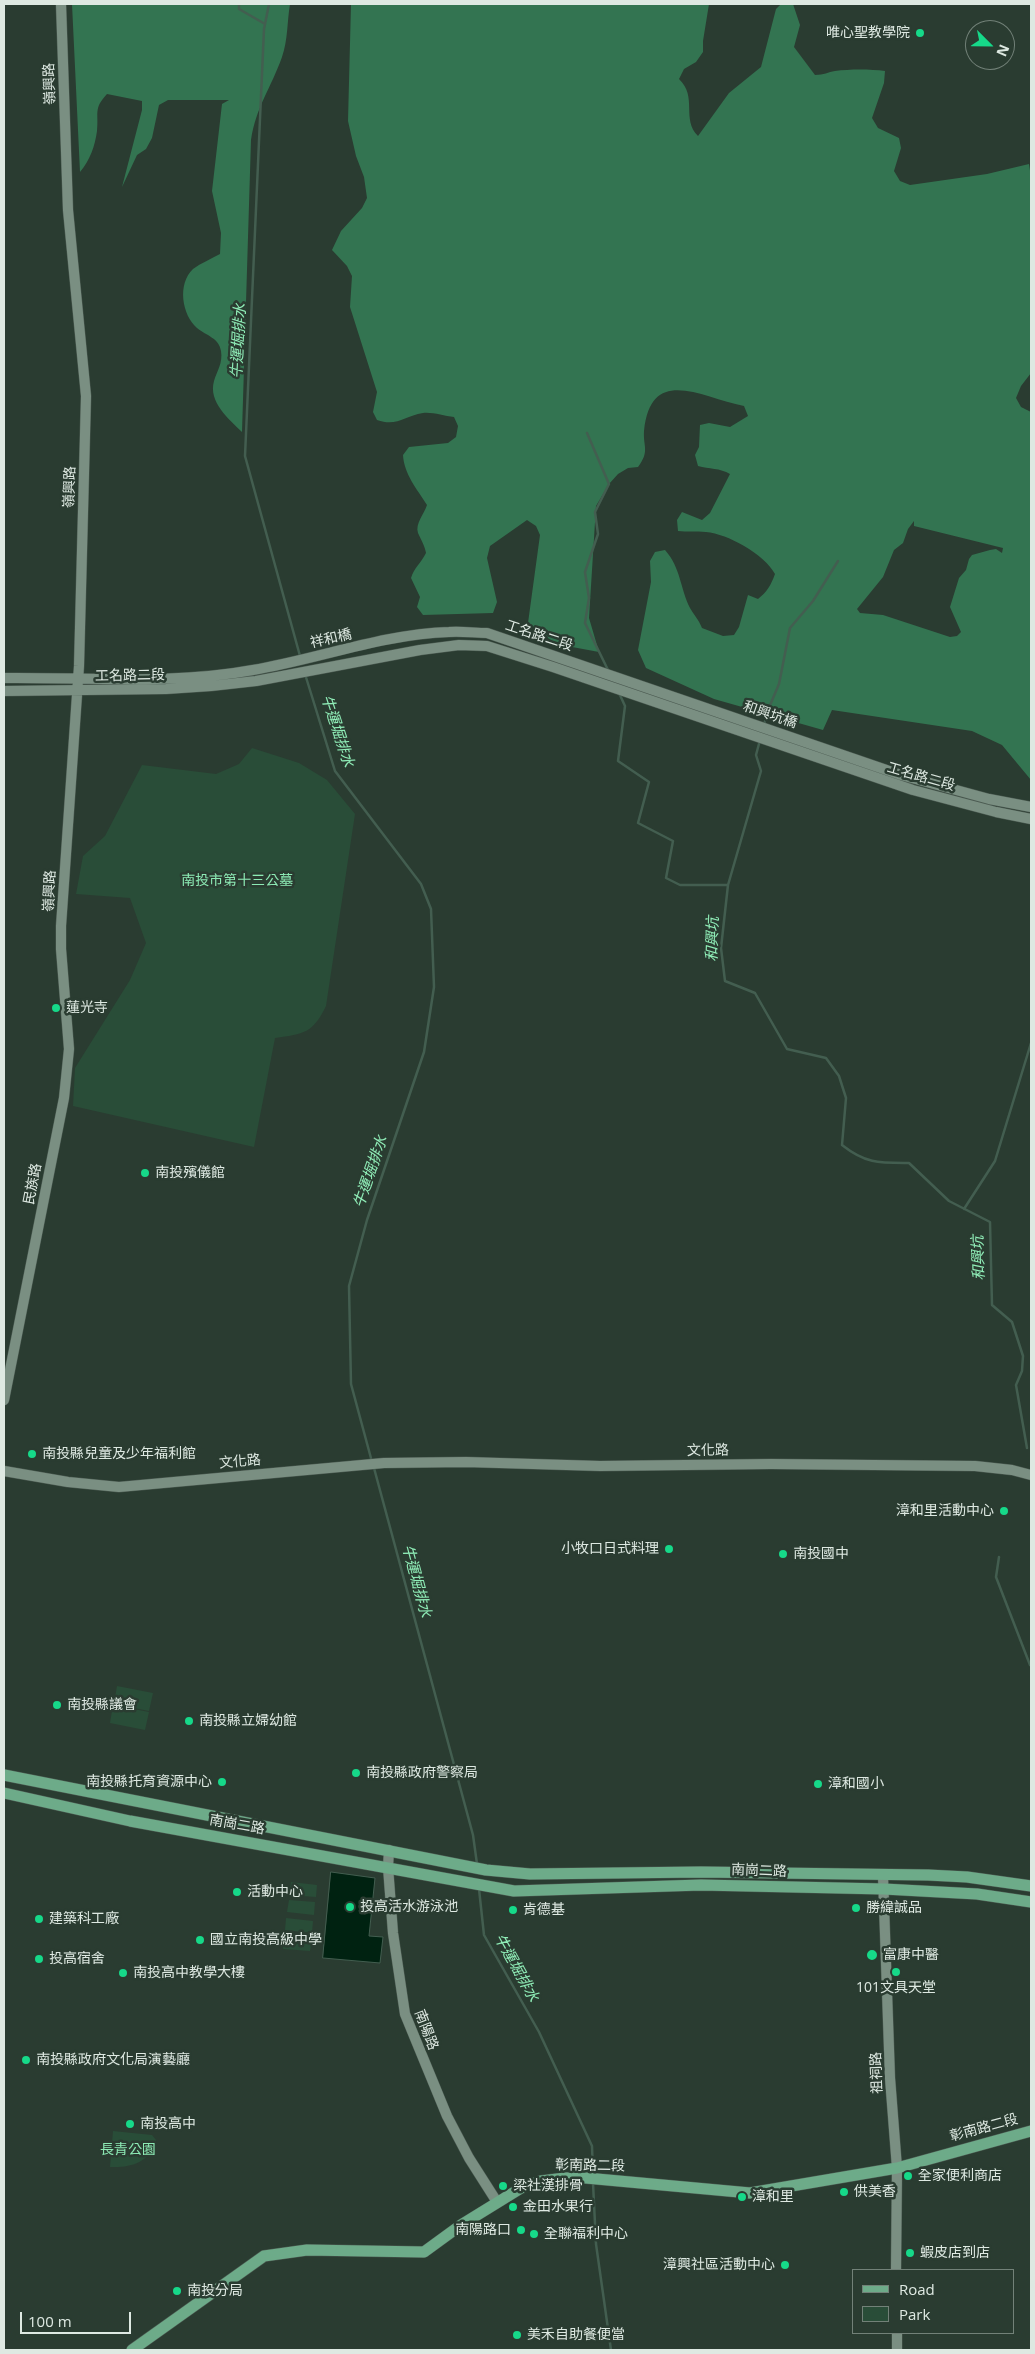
<!DOCTYPE html>
<html>
<head>
<meta charset="utf-8">
<style>
  body { margin:0 }
  #map { position:relative; width:1035px; height:2354px; overflow:hidden; background:#2a3c31; font-family:"Open Sans",sans-serif }
  canvas { display:block }
  .frame { position:absolute; inset:0; border:5px solid #dee9e2; pointer-events:none }
  .legend { position:absolute; left:852px; top:2269px; width:162px; height:65px; box-sizing:border-box; background:#2a3c31; border:1px solid #728178; margin:0; padding:6px 9px; list-style:none; font-size:15px; color:#dee9e2 }
  .legend li { display:flex; align-items:center; gap:10px; height:25px }
  .legend b { width:25px; border:1px solid #728178 }
  .north { position:absolute; left:965px; top:20px; width:50px; height:50px; box-sizing:border-box; background:#2a3c31; border:1px solid #728178; border-radius:50%; rotate:113deg; font-size:14px; font-weight:700; line-height:20px; text-align:center; color:#dee9e2 }
  .north::after { content:''; display:block; margin:auto; width:18px; height:22px; background:#16d989; clip-path:polygon(50% 0,100% 100%,50% 72%,0 100%) }
  .scale { position:absolute; left:20px; top:2312px; width:111px; height:22px; box-sizing:border-box; border:2px solid #dee9e2; border-top:0; padding-left:6px; font-size:15px; line-height:18px; white-space:nowrap; color:#dee9e2; -webkit-text-stroke:4px #2a3c31; paint-order:stroke }
</style>
</head>
<body>
<div id="map">
<canvas width="1035" height="2354"></canvas>
<div class="frame"></div>
<ul class="legend">
<li><b style="height:6px;background:#6dab89"></b>Road</li>
<li><b style="height:14px;background:#294d38"></b>Park</li>
</ul>
<div class="north">N</div>
<div class="scale">100 m</div>
</div>
<script>
const ctx = document.querySelector('canvas').getContext('2d');
ctx.lineJoin = 'round';
function paint(path, color) { ctx.fillStyle = color; ctx.fill(path, 'evenodd'); }
function stroke(path, color, width, dash) { ctx.strokeStyle = color; ctx.lineWidth = width; ctx.lineCap = dash ? 'butt' : 'round'; ctx.setLineDash(dash || []); ctx.stroke(path); }
function drawText(font, color, halo, rows, align = 'center') {
  ctx.font = font + ' "Open Sans","Noto Sans TC",sans-serif'; ctx.lineWidth = 5; ctx.setLineDash([]); ctx.textBaseline = 'middle'; ctx.strokeStyle = halo; ctx.fillStyle = color; for (const [text, x, y, turn = 0] of rows) {
    ctx.save(); ctx.translate(x, y); ctx.rotate((+turn || 0) * Math.PI / 180); ctx.textAlign = isNaN(turn) ? turn : align; if (halo) ctx.strokeText(text, 0, 0); ctx.fillText(text, 0, 0); ctx.restore();
  }
}
const green = new Path2D(`
  M 252,748 L 299,763 L 327,780 L 355,814 L 326,1006 C 313,1033 304,1034 275,1038 L 254,1147 L 73,1106 L 75,1068 L 130,980 L 146,943 L 130,898 L 76,894 L 83,856 L 105,836 L 142,765 L 216,774 L 239,764 Z
  M 117,1686 L 153,1693 L 149,1711 L 114,1704 Z
  M 113,1705 L 149,1712 L 145,1730 L 110,1723 Z
  M 291,1882 L 317,1885 L 316,1897 L 289,1895 Z
  M 289,1900 L 315,1902 L 314,1915 L 287,1912 Z
  M 286,1918 L 313,1921 L 312,1933 L 285,1930 Z
  M 285,1936 L 312,1939 L 310,1951 L 283,1949 Z
  M 113,2131 L 152,2135 L 156,2140 C 150,2163 130,2168 110,2167 Z`);
const forest = new Path2D(`
  M 72,4 L 290,4 C 287,22 288,40 282,57 C 271,88 256,107 251,140 L 242,432 C 229,419 208,402 214,381 C 217,371 223,363 221,351 C 219,338 207,336 197,328 C 182,315 177,284 193,269 C 201,263 211,259 220,254 L 221,233 L 212,191 L 222,104 L 229,100 L 168,100 L 159,105 L 152,138 L 146,149 L 137,155 L 122,187 L 142,110 L 142,101 L 107,94 C 93,109 99,113 97,131 C 95,146 90,160 80,172 Z
  M 351,4 L 709,4 L 703,41 L 703,52 L 696,62 L 684,69 L 679,79 C 698,97 681,119 698,136 L 729,93 L 761,67 L 776,9 L 781,4 L 793,4 L 800,25 L 794,47 L 815,75 C 824,75 828,72 835,71 C 850,69 870,69 885,71 L 884,83 L 872,118 L 878,128 L 899,138 L 901,148 L 894,171 L 900,181 L 910,185 L 987,174 L 1029,164 L 1031,177 L 1031,373 L 1021,386 L 1016,398 L 1021,407 L 1031,412 L 1031,780 L 1002,745 L 972,731 L 832,710 L 823,730 L 714,699 L 646,668 L 638,650 L 651,582 L 650,561 L 655,552 L 665,550 C 681,568 680,588 690,608 C 694,615 699,620 702,628 L 723,636 L 734,635 L 739,627 L 748,595 L 758,599 C 767,592 771,585 775,574 C 764,554 728,534 706,532 C 696,531 687,532 678,531 L 677,520 L 682,512 L 702,520 L 710,513 L 730,474 C 720,468 709,469 698,466 L 695,455 L 699,447 L 700,425 L 709,423 L 730,427 L 748,416 L 744,406 C 702,398 651,364 644,431 C 643,447 650,451 638,467 L 628,468 L 618,474 L 609,484 L 596,506 L 589,618 L 599,652 L 556,644 L 528,623 L 540,535 L 536,526 L 527,520 L 490,546 L 487,558 L 497,602 L 493,613 L 423,615 L 417,607 L 420,597 L 411,578 C 414,568 421,563 426,553 C 425,546 421,540 418,533 C 415,524 424,514 427,505 C 417,489 404,474 403,455 L 409,447 L 448,443 L 456,437 L 458,426 L 454,417 C 444,416 433,412 423,413 C 404,416 397,427 377,420 L 373,412 L 377,392 L 350,307 L 352,276 L 347,266 L 332,250 L 341,231 L 362,208 L 367,198 L 364,177 L 356,156 L 348,121 ZM 914,521 L 914,526 L 1003,548 L 1002,553 L 996,549 L 990,550 L 972,555 L 969,559 L 966,570 L 959,578 L 950,607 L 961,632 L 957,636 L 950,637 L 883,615 L 860,613 L 857,609 L 883,577 L 894,550 L 903,543 L 908,529 Z`);
const water = new Path2D(`
  M 331,1872 L 375,1878 L 369,1936 L 383,1937 L 380,1963 L 323,1958 Z`);
const stream = new Path2D(`
  M 239,4 L 239,9 L 265,24
  M 269,4 L 264,29 L 245,456 L 300,656
  M 587,433 L 609,484 L 595,512 L 598,534 L 585,572 L 589,598 L 585,623 L 609,672
  M 305,674 L 335,771 L 421,884 L 431,909 L 434,987 L 424,1052 L 367,1220 L 349,1286 L 351,1384 L 372,1462
  M 619,693 L 625,706 L 618,761 L 649,782 L 638,823 L 673,841 L 666,878 L 680,885 L 728,885
  M 764,725 L 768,710 L 779,684 L 790,628 L 813,601 L 838,561
  M 760,740 L 756,755 L 761,771 L 728,885 L 721,948 L 725,981 L 755,993 L 787,1049 L 826,1058 L 839,1076 L 846,1098 L 842,1145 C 866,1164 880,1163 909,1163 L 949,1201 L 990,1222 L 992,1305 L 1012,1322 L 1023,1356 L 1022,1371 L 1016,1385 L 1027,1448
  M 964,1209 L 995,1161 L 1031,1043
  M 374,1468 L 473,1835 L 477,1864
  M 999,1557 L 996,1577 L 1030,1665
  M 479,1889 L 484,1935 L 539,2032 L 592,2146 L 593,2175
  M 593,2183 L 596,2244 L 611,2350`);
const secondary = new Path2D(`
  M 4,678 C 85,677 173,685 253,670 C 318,659 383,634 449,632 C 462,631 475,633 487,633 L 901,775 L 989,799 L 1031,807
  M 4,691 L 166,689 L 211,686 L 256,681 L 420,650 L 459,645 L 487,646 L 553,667 L 913,790 L 996,812 L 1031,819
  M 4,1400 L 64,1098 L 69,1049 L 61,949 L 61,926 L 79,666 L 86,396 L 68,210 L 61,4
  M 4,1471 L 68,1482 L 119,1487 L 384,1463 L 466,1462 L 600,1466 L 771,1464 L 975,1466 L 1012,1470 L 1031,1475
  M 389,1850 L 388,1867 L 393,1933 L 405,2014 L 447,2116 L 469,2158 L 497,2202
  M 883,1876 L 890,2078 L 897,2168 L 896,2270
  M 897,2333 L 897,2350`);
const primary = new Path2D(`
  M 4,1775 L 486,1870 L 530,1874 L 701,1872 L 928,1875 L 967,1877 L 1031,1886
  M 4,1793 L 130,1821 L 514,1891 L 701,1885 L 884,1889 L 977,1894 L 1031,1902
  M 132,2350 L 264,2256 L 307,2250 L 424,2252 L 461,2225 L 521,2188 L 541,2181 L 565,2178 L 586,2178 L 750,2193 L 897,2168 L 1031,2131`);
const markers = [
  [920,33,5,"#16d989"],
  [56,1008,5,"#16d989"],
  [145,1173,5,"#16d989"],
  [32,1454,5,"#16d989"],
  [1004,1511,5,"#16d989"],
  [669,1549,5,"#16d989"],
  [783,1554,5,"#16d989"],
  [57,1705,5,"#16d989"],
  [189,1721,5,"#16d989"],
  [356,1773,5,"#16d989"],
  [222,1782,5,"#16d989"],
  [818,1784,5,"#16d989"],
  [237,1892,5,"#16d989"],
  [350,1907,5,"#16d989"],
  [856,1908,5,"#16d989"],
  [513,1910,5,"#16d989"],
  [39,1919,5,"#16d989"],
  [200,1940,5,"#16d989"],
  [872,1955,6,"#16d989"],
  [39,1959,5,"#16d989"],
  [896,1972,5,"#16d989"],
  [123,1973,5,"#16d989"],
  [26,2060,5,"#16d989"],
  [130,2124,5,"#16d989"],
  [908,2176,5,"#16d989"],
  [503,2186,5,"#16d989"],
  [844,2192,5,"#16d989"],
  [742,2197,5,"#16d989"],
  [513,2207,5,"#16d989"],
  [521,2230,5,"#16d989"],
  [534,2234,5,"#16d989"],
  [910,2253,5,"#16d989"],
  [785,2265,5,"#16d989"],
  [177,2291,5,"#16d989"],
  [517,2335,5,"#16d989"]
];
const poiNames = [
  ["唯心聖教學院",910,33,"right"],
  ["蓮光寺",66,1008],
  ["南投殯儀館",155,1173],
  ["南投縣兒童及少年福利館",42,1454],
  ["漳和里活動中心",994,1511,"right"],
  ["小牧口日式料理",659,1549,"right"],
  ["南投國中",793,1554],
  ["南投縣議會",67,1705],
  ["南投縣立婦幼館",199,1721],
  ["南投縣政府警察局",366,1773],
  ["南投縣托育資源中心",212,1782,"right"],
  ["漳和國小",828,1784],
  ["活動中心",247,1892],
  ["投高活水游泳池",360,1907],
  ["勝緯誠品",866,1908],
  ["肯德基",523,1910],
  ["建築科工廠",49,1919],
  ["國立南投高級中學",210,1940],
  ["富康中醫",883,1955],
  ["投高宿舍",49,1959],
  ["南投高中教學大樓",133,1973],
  ["101文具天堂",896,1988,"center"],
  ["南投縣政府文化局演藝廳",36,2060],
  ["南投高中",140,2124],
  ["全家便利商店",918,2176],
  ["梁社漢排骨",513,2186],
  ["供美香",854,2192],
  ["漳和里",752,2197],
  ["金田水果行",523,2207],
  ["南陽路口",511,2230,"right"],
  ["全聯福利中心",544,2234],
  ["蝦皮店到店",920,2253],
  ["漳興社區活動中心",775,2265,"right"],
  ["南投分局",187,2291],
  ["美禾自助餐便當",527,2335]
];
const streetNames = [
  ["嶺興路",50,84,-92],
  ["嶺興路",70,487,-88],
  ["工名路二段",539,636,18],
  ["祥和橋",331,639,-13],
  ["工名路二段",130,676,-1],
  ["和興坑橋",770,715,19],
  ["工名路二段",921,777,16],
  ["嶺興路",50,891,-87],
  ["民族路",33,1184,-79],
  ["文化路",708,1451,-1],
  ["文化路",240,1462,-5],
  ["南崗二路",237,1825,10],
  ["南崗二路",759,1871,2],
  ["南陽路",426,2030,69],
  ["祖祠路",877,2073,-92],
  ["彰南路二段",984,2128,-15],
  ["彰南路二段",590,2166,1]
];
const parkNames = [
  ["南投市第十三公墓",237,881],
  ["長青公園",128,2150]
];
const waterNames = [
  ["牛運堀排水",239,341,-87],
  ["牛運堀排水",337,731,72],
  ["和興坑",713,939,-88],
  ["牛運堀排水",371,1172,-71],
  ["和興坑",979,1258,-92],
  ["牛運堀排水",416,1581,75],
  ["牛運堀排水",516,1968,61]
];
paint(green, '#294d38');
paint(forest, '#337451');
paint(water, '#021');
stroke(water, '#435e50', 1);
stroke(stream, '#435e50', 2.5);
stroke(secondary, '#4b5a51', 11);
stroke(primary, '#4b5a51', 12);
stroke(secondary, '#7a8f82', 10);
stroke(primary, '#6dab89', 11);
for (const [x, y, r, color] of markers) { const dot = new Path2D(); dot.arc(x, y, r, 0, 2 * Math.PI); ctx.fillStyle = color; ctx.fill(dot); stroke(dot, '#2a3c31', 2); }
drawText('14px', '#dee9e2', '#2a3c31', poiNames, 'left');
drawText('14px', '#dee9e2', '#2a3c31', streetNames);
drawText('14px', '#8ceab4', '#2a3c31', parkNames);
drawText('italic 15px', '#90eeb8', '#2a3c31', waterNames);
</script>
</body>
</html>
